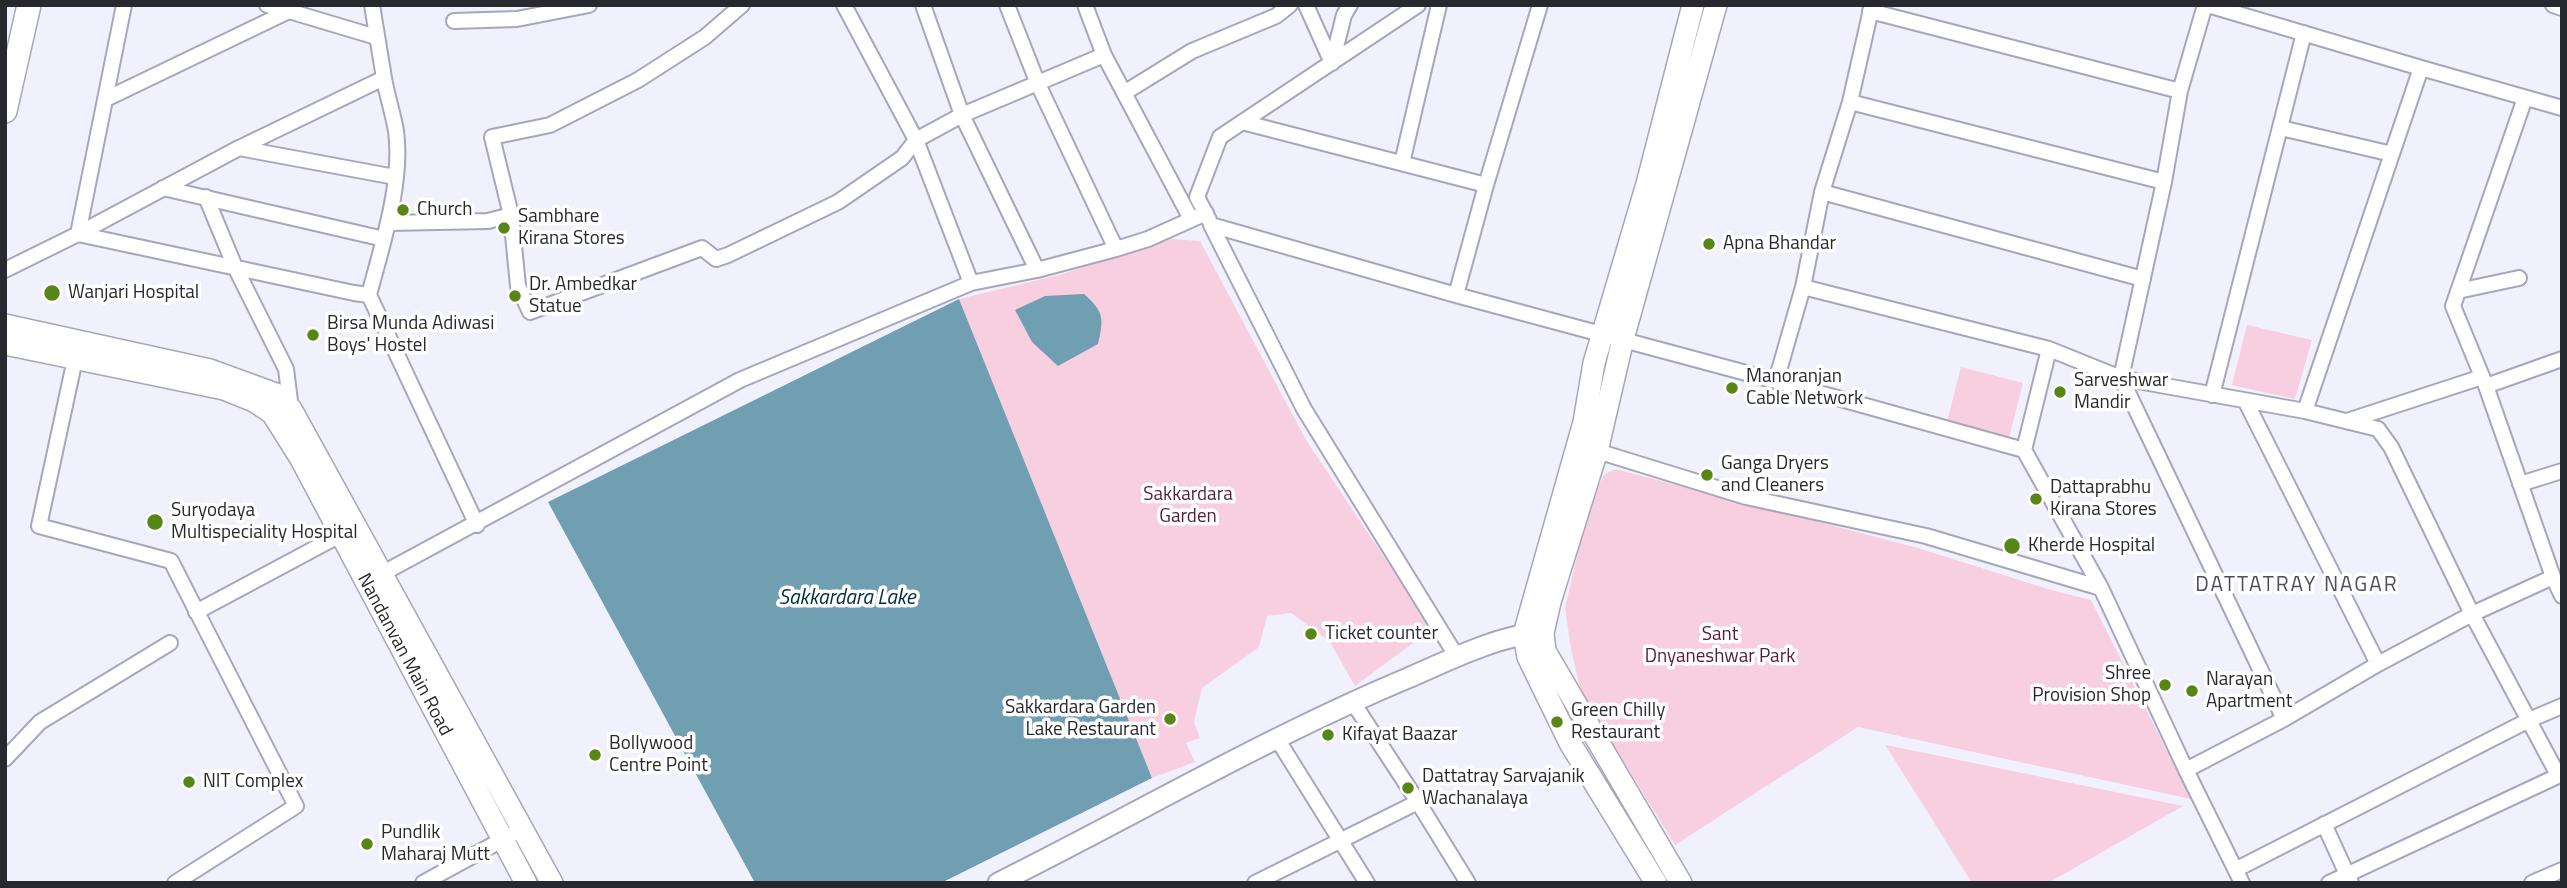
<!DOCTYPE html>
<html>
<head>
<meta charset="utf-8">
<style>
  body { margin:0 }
  #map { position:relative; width:2567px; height:888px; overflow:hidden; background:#f1f1fd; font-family:"Titillium Web",sans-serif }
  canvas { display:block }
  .frame { position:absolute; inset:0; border:7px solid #28282f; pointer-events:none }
</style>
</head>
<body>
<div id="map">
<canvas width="2567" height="888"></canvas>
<div class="frame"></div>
</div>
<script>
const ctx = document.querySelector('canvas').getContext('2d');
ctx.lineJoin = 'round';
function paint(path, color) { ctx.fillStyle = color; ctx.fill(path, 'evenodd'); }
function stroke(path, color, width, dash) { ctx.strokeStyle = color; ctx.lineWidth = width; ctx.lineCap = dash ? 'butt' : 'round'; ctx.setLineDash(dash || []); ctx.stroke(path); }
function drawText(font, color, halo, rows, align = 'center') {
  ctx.font = font + ' "Titillium Web",sans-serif'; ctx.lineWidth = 7; ctx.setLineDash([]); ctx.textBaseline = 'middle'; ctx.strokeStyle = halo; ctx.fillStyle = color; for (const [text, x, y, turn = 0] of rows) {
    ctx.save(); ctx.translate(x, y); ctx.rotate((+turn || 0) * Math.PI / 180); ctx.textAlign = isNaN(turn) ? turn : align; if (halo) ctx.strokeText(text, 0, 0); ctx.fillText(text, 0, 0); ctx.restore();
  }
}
const green = new Path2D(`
  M 1171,239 L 1200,241 L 1306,440 L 1432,629 L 1355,686 L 1330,642 L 1291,613 L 1267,616 L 1259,647 L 1202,688 L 1194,722 L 1200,738 L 1186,743 L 1195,762 L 1152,778 L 959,299 L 1059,275 Z
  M 2247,325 L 2312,340 L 2295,399 L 2232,385 Z
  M 1961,367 L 2023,383 L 2009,438 L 1947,422 Z
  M 1615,469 L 1918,548 L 2051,590 L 2091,600 L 2191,799 L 1858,727 L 1675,845 L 1581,692 L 1571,649 L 1565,608 L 1581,539 L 1593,497 L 1604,475 Z
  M 1886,746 L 1886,745 L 2183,806 L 2048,883 L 1972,883 Z`);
const water = new Path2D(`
  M 1084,294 C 1104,312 1104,318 1098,344 L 1058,366 L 1032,342 L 1015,310 L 1045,296 Z
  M 959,299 L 1152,778 L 941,883 L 755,883 L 548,502 Z`);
const minor = new Path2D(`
  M 124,5 L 78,234 L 354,293 L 369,295 L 477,525
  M 267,5 L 289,11
  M 372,5 L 384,78 L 239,148 L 395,177
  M 844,5 L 916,140 L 971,283
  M 923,5 L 962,115 L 1037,270
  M 1007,5 L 1038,84 L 1116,249
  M 1085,5 L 1104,55
  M 1306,5 L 1332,63 L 1344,15 L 1350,5
  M 2205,5 L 2180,91 L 2164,182 L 2121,378 L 2284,719
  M 2208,5 L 2421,68 L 2305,411
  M 2553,5 L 2562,8
  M 1870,11 L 2180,91
  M 454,21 L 517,19 L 589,5
  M 2421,68 L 2562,108
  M 1124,93 L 1192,51 L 1276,16 L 1290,5
  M 2525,98 L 2453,306 L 2486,386 L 2553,577 L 2562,596
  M 106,99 L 289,11 L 376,37
  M 1850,102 L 2164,182
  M 1242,122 L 1486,185 L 1540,5
  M 2281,128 L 2392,154
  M 1402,163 L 1439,5
  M 163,188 L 384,239
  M 1822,192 L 2143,279
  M 206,197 L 235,267 L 286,369 L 291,409
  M 511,215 L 492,137 L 550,125 L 638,80 L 705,37 L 742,5
  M 1209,220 L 1197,197 L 1220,137 L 1418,5
  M 389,223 L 488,221 L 511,215 L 518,286 L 530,312 L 702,248 L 716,259 L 728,255 L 838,202 L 902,158 L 916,140 L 962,115 L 1104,55 L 1191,219
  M 5,270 L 78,234 L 239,148
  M 1803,287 L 2049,349 L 2024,450
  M 2458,291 L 2519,278
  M 369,295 C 382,245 403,183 396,131 C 393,113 387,96 384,78
  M 1456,295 L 1486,185
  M 2049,349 L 2121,378 L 2305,411 L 2378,429 L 2391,447 L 2472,614 L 2558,775
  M 75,359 L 39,526 L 171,561 L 296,806 L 175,883
  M 1776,381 L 2024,450 L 2101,588 L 2186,770 L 2242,883
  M 2486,386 L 2562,359
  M 2212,395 L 2304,33
  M 2246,402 L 2378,664
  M 2347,421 L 2482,377
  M 1597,451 L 1746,497 L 1926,536 L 2101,588
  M 2520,484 L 2562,471
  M 374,578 L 740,380 L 971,283 L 1037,270 L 1116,249 L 1148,239 L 1206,213
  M 196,612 L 340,535
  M 1457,657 L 1304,409 L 1211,225 L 1456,295 L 1776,381 L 1803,287 L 1822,192 L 1850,102 L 1872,5
  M 1276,737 L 1367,883
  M 5,759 L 40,722 L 170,643
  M 2186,770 L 2284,719 L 2378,664 L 2472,614 L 2553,577
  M 1418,802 L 1468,883
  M 2324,824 L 2351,883
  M 2237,869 L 2529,720 L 2562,706
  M 423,883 L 511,835
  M 1255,883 L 1418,802 L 1352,701
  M 2329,883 L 2562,774
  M 2532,883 L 2562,870`);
const tertiary = new Path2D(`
  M 998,883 C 1135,815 1267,737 1408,678 C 1445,662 1499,635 1539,633`);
const secondary = new Path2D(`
  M 5,325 L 210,370 L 276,394 L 291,409 L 552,883
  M 5,344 L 224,389 L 254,401 L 272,413 L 301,459 L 526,883
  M 1656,883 L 1570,743 L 1528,657 L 1524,634 L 1584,422 L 1594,363 L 1647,184 L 1693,5
  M 1681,883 L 1545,651 L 1543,633 L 1550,602 L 1597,451 L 1623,339 L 1716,5`);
const primary = new Path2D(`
  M 5,111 L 29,5`);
const markers = [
  [403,210,7,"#578516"],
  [504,228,7,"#578516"],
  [1709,244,7,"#578516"],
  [52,293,9,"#578516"],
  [515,296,7,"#578516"],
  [313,335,7,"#578516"],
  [1732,388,7,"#578516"],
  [2060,392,7,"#578516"],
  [1707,475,7,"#578516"],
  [2036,499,7,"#578516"],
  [155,522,9,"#578516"],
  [2012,546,9,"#578516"],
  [1311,634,7,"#578516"],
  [2165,685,7,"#578516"],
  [2192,691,7,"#578516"],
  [1170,719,7,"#578516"],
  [1557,722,7,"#578516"],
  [1328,735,7,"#578516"],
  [595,755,7,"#578516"],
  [189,782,7,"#578516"],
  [1408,788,7,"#578516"],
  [367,844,7,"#578516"]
];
const poiNames = [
  ["Church",417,210],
  ["Sambhare",518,217],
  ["Kirana Stores",518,239],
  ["Apna Bhandar",1723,244],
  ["Dr. Ambedkar",529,285],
  ["Statue",529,307],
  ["Wanjari Hospital",68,293],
  ["Birsa Munda Adiwasi",327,324],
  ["Boys' Hostel",327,346],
  ["Manoranjan",1746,377],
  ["Cable Network",1746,399],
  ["Sarveshwar",2074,381],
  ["Mandir",2074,403],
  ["Ganga Dryers",1721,464],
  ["and Cleaners",1721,486],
  ["Dattaprabhu",2050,488],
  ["Kirana Stores",2050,510],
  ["Suryodaya",171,511],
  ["Multispeciality Hospital",171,533],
  ["Kherde Hospital",2028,546],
  ["Ticket counter",1325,634],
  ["Shree",2151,674,"right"],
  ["Provision Shop",2151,696,"right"],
  ["Narayan",2206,680],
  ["Apartment",2206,702],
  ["Sakkardara Garden",1156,708,"right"],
  ["Lake Restaurant",1156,730,"right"],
  ["Green Chilly",1571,711],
  ["Restaurant",1571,733],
  ["Kifayat Baazar",1342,735],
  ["Bollywood",609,744],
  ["Centre Point",609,766],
  ["Dattatray Sarvajanik",1422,777],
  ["Wachanalaya",1422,799],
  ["NIT Complex",203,782],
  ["Pundlik",381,833],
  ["Maharaj Mutt",381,855]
];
const parkNames = [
  ["Sakkardara",1188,495],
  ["Garden",1188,517],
  ["Sant",1720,635],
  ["Dnyaneshwar Park",1720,657]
];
const streetNames = [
  ["Nandanvan Main Road",404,655,62]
];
const neighbourhoodNames = [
  ["DATTATRAY NAGAR",2297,586]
];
const waterNames = [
  ["Sakkardara Lake",847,599]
];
paint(green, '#f7cfe0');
paint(water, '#719fb2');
stroke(minor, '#a7a6ba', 18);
stroke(tertiary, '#a7a6ba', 23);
stroke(secondary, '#a7a6ba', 24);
stroke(primary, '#a7a6ba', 26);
stroke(minor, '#fff', 14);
stroke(tertiary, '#fff', 19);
stroke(secondary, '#fff', 21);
stroke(primary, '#fff', 23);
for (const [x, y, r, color] of markers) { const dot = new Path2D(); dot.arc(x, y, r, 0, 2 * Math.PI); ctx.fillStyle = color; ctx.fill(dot); stroke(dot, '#fff', 2.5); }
drawText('19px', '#28282f', '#fff', poiNames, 'left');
drawText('19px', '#541e3a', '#fff', parkNames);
drawText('19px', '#28282f', '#fff', streetNames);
ctx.letterSpacing = '2px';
drawText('21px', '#4f4e5f', '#fff', neighbourhoodNames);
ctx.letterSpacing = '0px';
drawText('italic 21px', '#012e3c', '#fff', waterNames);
</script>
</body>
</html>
